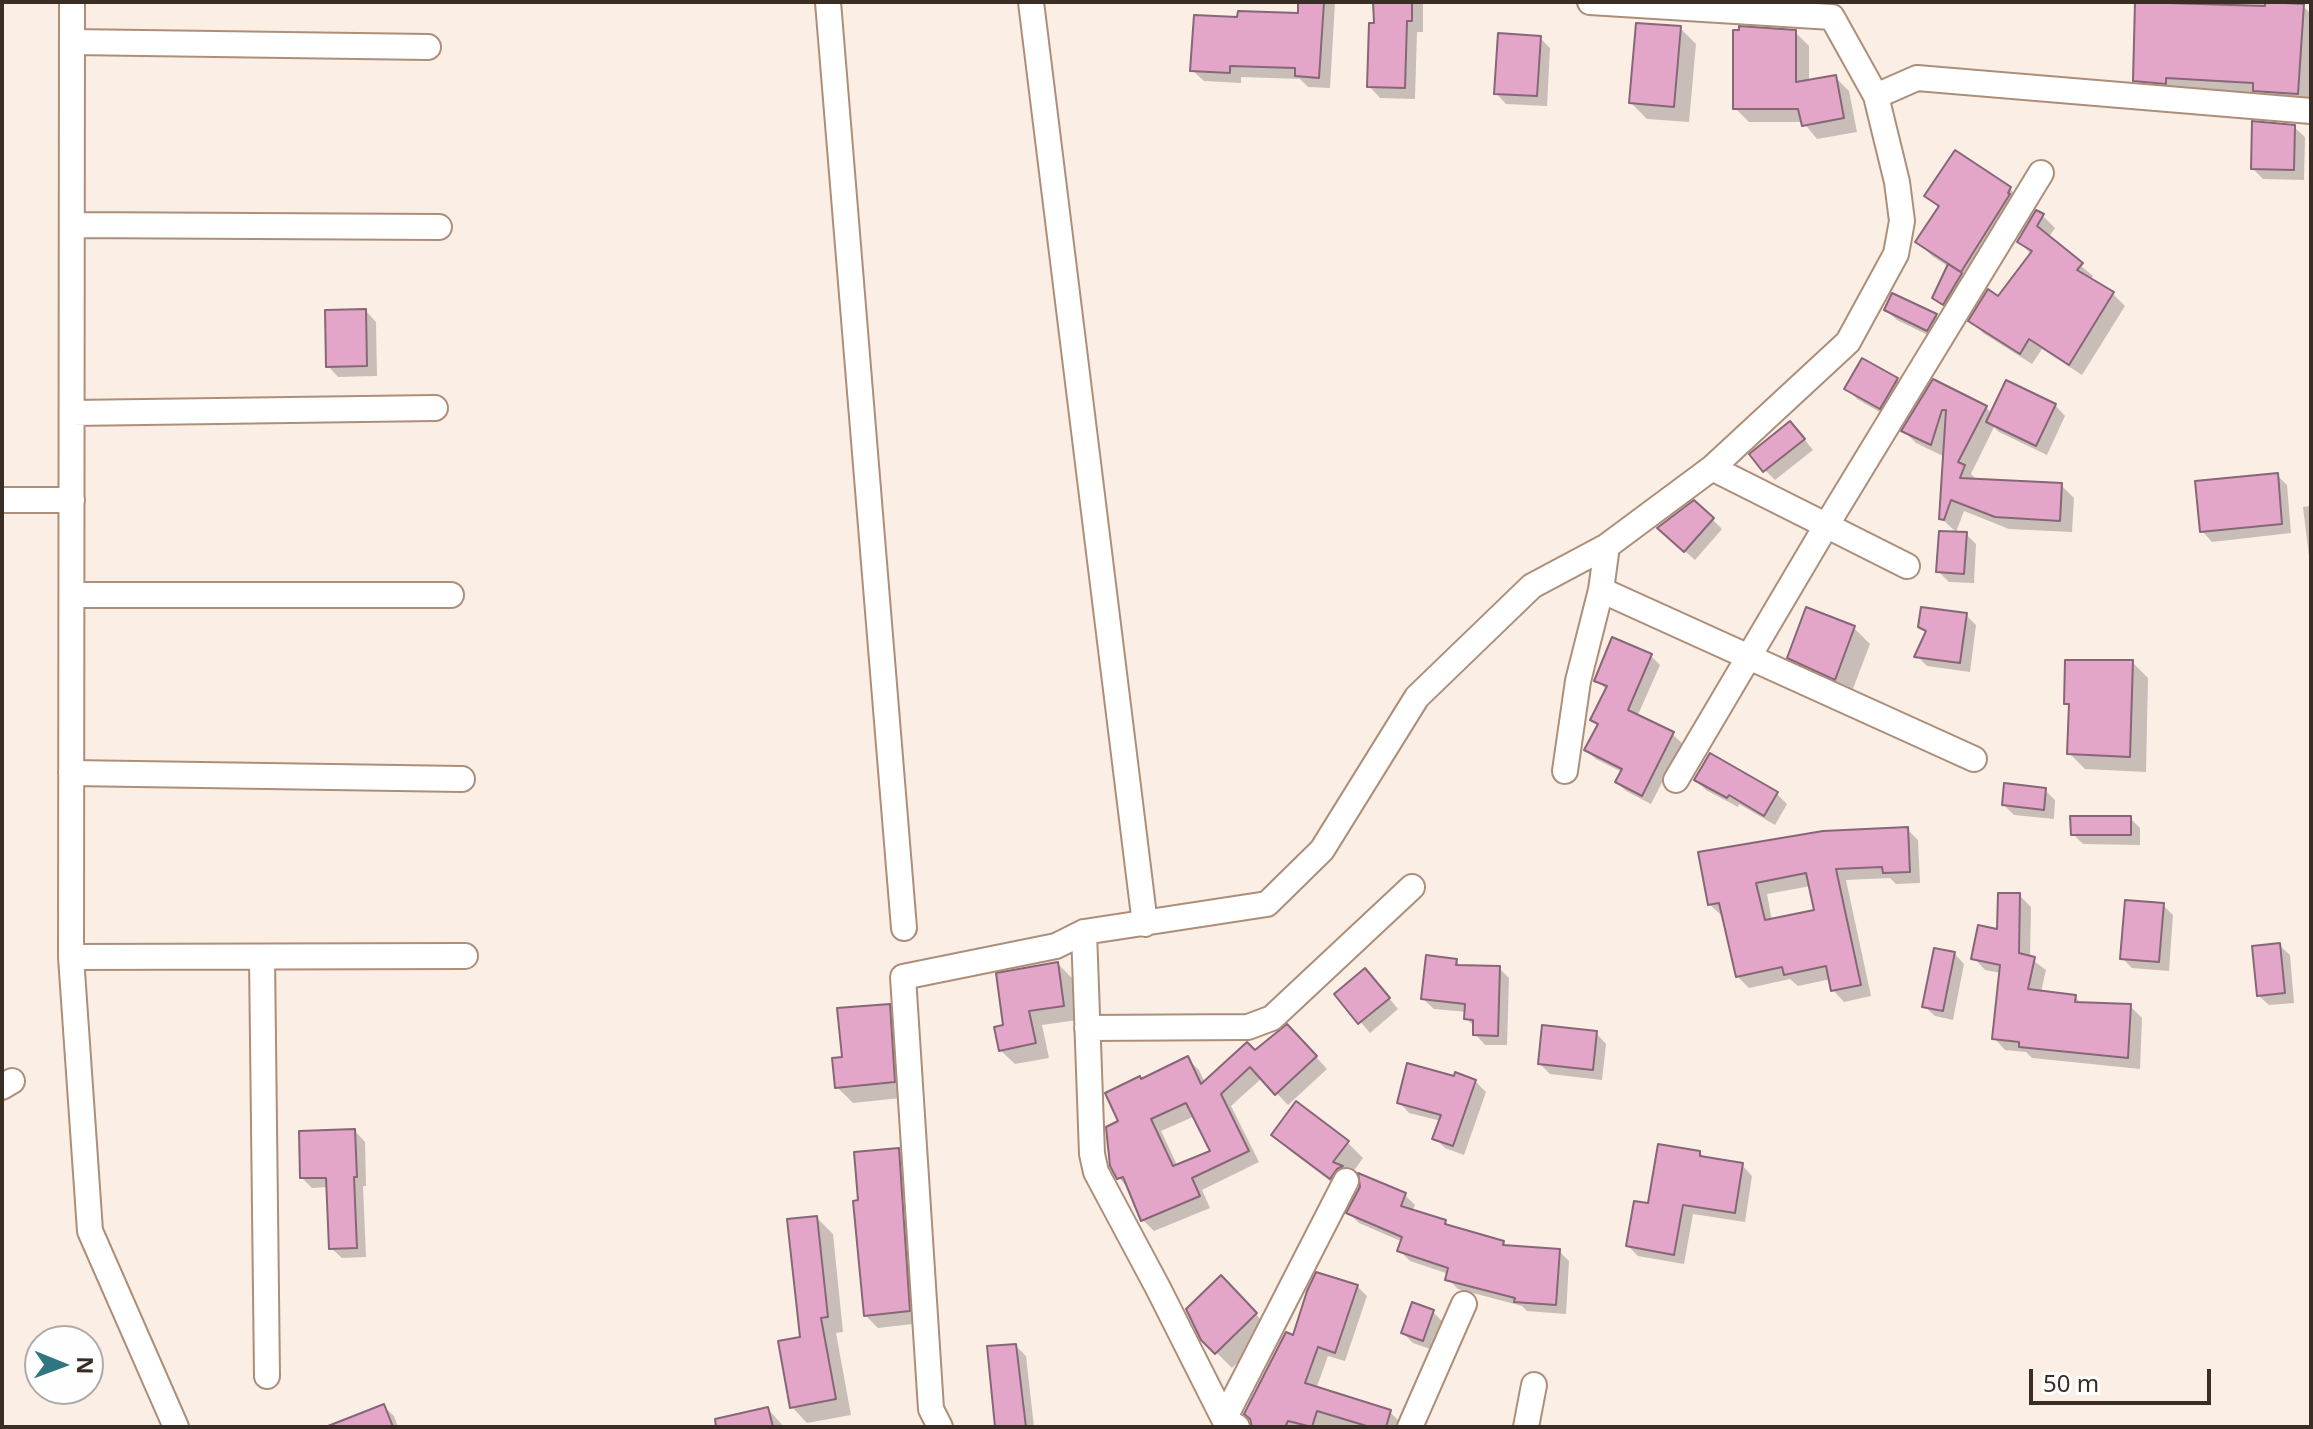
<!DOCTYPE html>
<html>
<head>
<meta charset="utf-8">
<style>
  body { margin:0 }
  #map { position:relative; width:2313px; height:1429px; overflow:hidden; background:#fbeee5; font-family:"Noto Sans",sans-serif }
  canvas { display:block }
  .frame { position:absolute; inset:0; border:4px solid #3a2d24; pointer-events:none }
  .north { position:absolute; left:24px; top:1325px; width:80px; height:80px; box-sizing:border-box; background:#fefefe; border:2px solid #b0aaa7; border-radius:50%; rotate:91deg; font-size:22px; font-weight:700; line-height:32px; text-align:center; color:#3a2d24 }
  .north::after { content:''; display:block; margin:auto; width:28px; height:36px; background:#2f7780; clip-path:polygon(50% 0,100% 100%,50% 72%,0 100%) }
  .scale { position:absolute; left:2029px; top:1369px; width:182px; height:36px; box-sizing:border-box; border:4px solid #3a2d24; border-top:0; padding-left:10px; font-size:24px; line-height:28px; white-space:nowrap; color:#3a2d24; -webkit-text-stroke:6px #fefefe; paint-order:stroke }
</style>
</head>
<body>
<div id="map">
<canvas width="2313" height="1429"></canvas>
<div class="frame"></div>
<div class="north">N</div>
<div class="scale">50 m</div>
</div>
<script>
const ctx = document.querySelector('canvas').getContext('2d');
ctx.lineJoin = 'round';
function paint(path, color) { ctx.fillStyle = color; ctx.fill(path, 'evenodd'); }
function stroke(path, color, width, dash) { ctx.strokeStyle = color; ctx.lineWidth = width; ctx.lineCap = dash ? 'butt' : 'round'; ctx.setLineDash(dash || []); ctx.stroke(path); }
const shadow = new Path2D(`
  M 1300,2 L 1335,2 L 1330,88 L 1308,87 L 1300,79 L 1241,77 L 1241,83 L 1204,81 L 1192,70 L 1239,20 L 1300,15 Z
  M 1375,2 L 1423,2 L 1423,32 L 1417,32 L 1415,99 L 1380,98 L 1369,86 L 1376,25 Z
  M 2137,2 L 2229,6 L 2230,2 L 2279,2 L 2279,5 L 2303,6 L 2311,14 L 2311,107 L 2149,94 L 2135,80 Z
  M 1680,28 L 1696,44 L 1689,122 L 1647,119 L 1631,103 Z
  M 1741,32 L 1795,32 L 1809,46 L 1809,82 L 1835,77 L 1849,91 L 1857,132 L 1817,139 L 1803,122 L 1749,122 L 1735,108 Z
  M 1540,38 L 1550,48 L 1547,106 L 1506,104 L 1496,93 Z
  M 2294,127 L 2305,137 L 2304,180 L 2263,179 L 2253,169 Z
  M 2010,189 L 2024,203 L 1954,314 L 1934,298 L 1949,267 L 1932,256 L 1918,242 L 1939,208 L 1927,196 Z
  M 2043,216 L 2055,228 L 2048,238 L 2093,276 L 2090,280 L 2113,294 L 2125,306 L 2082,375 L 2042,349 L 2032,364 L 1983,333 L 1971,321 L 1998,298 L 2032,255 L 2019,242 Z
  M 1893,295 L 1936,316 L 1946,326 L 1938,340 L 1897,320 L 1886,310 Z
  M 366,311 L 376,322 L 377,376 L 338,377 L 328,366 Z
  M 1862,360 L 1897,380 L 1907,390 L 1890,418 L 1857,399 L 1847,389 Z
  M 1934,382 L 1986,407 L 1992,414 L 2055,405 L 2065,416 L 2047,455 L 1999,432 L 1994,427 L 1971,474 L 1976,479 L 2061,485 L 2074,498 L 2072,532 L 2009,529 L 1964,511 L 1956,532 L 1941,518 L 1945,457 L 1916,443 L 1904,431 Z
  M 1800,434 L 1813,450 L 1775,480 L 1765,470 Z
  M 2277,475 L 2287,485 L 2291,533 L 2212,542 L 2202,531 Z
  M 2311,506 L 2311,572 L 2303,507 Z
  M 1712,519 L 1722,529 L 1695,560 L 1670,538 Z
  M 1966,534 L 1976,544 L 1974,583 L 1949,582 L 1938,571 Z
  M 1966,615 L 1976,625 L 1970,672 L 1927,666 L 1917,656 L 1927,633 L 1920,626 Z
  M 1854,628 L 1870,644 L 1851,694 L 1805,673 L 1789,657 Z
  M 1651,656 L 1660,665 L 1637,717 L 1672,734 L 1682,743 L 1651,804 L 1626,791 L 1617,782 L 1622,772 L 1596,759 L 1586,750 L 1599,726 L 1593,720 L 1607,690 L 1596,680 Z
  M 2132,662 L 2148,678 L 2146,772 L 2085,769 L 2069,753 L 2071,707 L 2066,703 Z
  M 1696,780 L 1777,794 L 1787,804 L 1775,825 L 1739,804 L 1738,807 L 1706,790 Z
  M 2045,790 L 2055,800 L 2054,819 L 2014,815 L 2004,805 Z
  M 2130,818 L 2140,828 L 2140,845 L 2083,844 L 2073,834 Z
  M 1907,829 L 1918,840 L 1920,883 L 1896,884 L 1890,878 L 1846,880 L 1871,996 L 1844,1002 L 1833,990 L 1831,979 L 1798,986 L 1790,979 L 1749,988 L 1737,976 L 1724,915 L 1721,915 L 1709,904 L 1700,854 ZM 1811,886 L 1816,911 L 1772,921 L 1767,894 Z
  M 2019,895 L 2031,907 L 2030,958 L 2046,970 L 2041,992 L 2075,997 L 2082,1004 L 2130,1006 L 2142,1018 L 2140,1069 L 2032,1058 L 2026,1052 L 2005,1050 L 1994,1038 L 2001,973 L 1985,970 L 1974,958 L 1999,931 Z
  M 2163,905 L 2173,915 L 2169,971 L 2132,968 L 2122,958 Z
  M 2279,945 L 2290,955 L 2294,1003 L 2269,1005 L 2258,995 Z
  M 1954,953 L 1964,964 L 1953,1020 L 1935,1016 L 1924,1006 Z
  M 1456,961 L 1462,967 L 1499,968 L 1509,978 L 1507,1045 L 1485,1045 L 1475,1034 L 1475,1027 L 1466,1018 L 1467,1012 L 1434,1009 L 1423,999 Z
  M 1058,964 L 1072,978 L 1078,1020 L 1042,1025 L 1049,1058 L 1015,1064 L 1000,1050 L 1005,1026 Z
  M 1375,981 L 1398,1009 L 1370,1033 L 1337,994 Z
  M 889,1006 L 905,1022 L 910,1097 L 853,1103 L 837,1087 Z
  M 1596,1033 L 1606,1044 L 1602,1080 L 1550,1074 L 1540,1064 Z
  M 1299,1038 L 1327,1069 L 1288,1105 L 1262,1078 L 1231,1106 L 1259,1162 L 1202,1190 L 1210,1208 L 1154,1231 L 1143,1220 L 1130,1190 L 1119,1178 L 1121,1122 L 1142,1081 L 1187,1059 L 1199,1070 L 1205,1083 L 1255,1053 ZM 1195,1116 L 1212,1152 L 1178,1167 L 1161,1131 Z
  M 1475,1081 L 1486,1092 L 1464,1155 L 1445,1148 L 1435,1138 L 1441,1121 L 1409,1113 L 1399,1102 Z
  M 355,1131 L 365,1142 L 366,1186 L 363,1186 L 366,1257 L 342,1258 L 331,1248 L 329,1187 L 312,1188 L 302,1178 Z
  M 1273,1134 L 1348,1143 L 1363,1158 L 1350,1176 L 1347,1194 L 1289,1150 Z
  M 898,1150 L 911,1162 L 921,1323 L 878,1328 L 866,1316 L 860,1202 Z
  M 1700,1153 L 1706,1159 L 1742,1165 L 1752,1176 L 1745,1222 L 1693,1214 L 1684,1264 L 1638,1256 L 1628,1246 L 1650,1206 Z
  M 1405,1195 L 1415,1205 L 1412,1212 L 1445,1222 L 1452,1228 L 1503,1242 L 1509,1248 L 1559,1251 L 1569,1261 L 1566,1314 L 1527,1311 L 1522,1306 L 1458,1289 L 1448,1279 L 1449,1274 L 1410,1261 L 1400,1251 L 1403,1242 L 1359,1223 L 1349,1213 Z
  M 817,1218 L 833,1234 L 843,1332 L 836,1333 L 851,1415 L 807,1423 L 792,1407 Z
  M 1221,1278 L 1271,1330 L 1232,1368 L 1203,1339 Z
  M 1357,1286 L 1367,1296 L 1345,1361 L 1328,1356 L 1316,1389 L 1390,1412 L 1400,1422 L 1398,1427 L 1255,1427 L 1295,1337 Z
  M 1433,1312 L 1443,1322 L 1433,1350 L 1413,1343 L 1403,1333 Z
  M 1016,1346 L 1026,1356 L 1034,1427 L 997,1427 Z
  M 383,1406 L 394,1416 L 398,1427 L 359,1427 Z
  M 768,1409 L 784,1427 L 741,1427 Z`);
const building = new Path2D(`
  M 1298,2 L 1324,2 L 1319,78 L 1295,76 L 1295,68 L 1230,66 L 1230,73 L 1190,71 L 1194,15 L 1237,17 L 1238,11 L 1298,13 Z
  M 1373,2 L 1412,2 L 1412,21 L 1407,21 L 1405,88 L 1367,87 L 1369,23 L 1374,23 Z
  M 2135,2 L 2265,6 L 2265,2 L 2304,4 L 2298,94 L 2253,91 L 2253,83 L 2166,78 L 2166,84 L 2133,81 Z
  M 1636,23 L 1681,26 L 1674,107 L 1629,103 Z
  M 1739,26 L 1796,30 L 1796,82 L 1836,75 L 1844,118 L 1802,126 L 1798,109 L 1733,109 L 1733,30 L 1739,30 Z
  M 1498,33 L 1541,36 L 1537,96 L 1494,94 Z
  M 2252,121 L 2295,125 L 2294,170 L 2251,169 Z
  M 1955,150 L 2011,187 L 2008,193 L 2010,194 L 1961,272 L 1915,242 L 1939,206 L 1924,196 Z
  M 2036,210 L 2044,214 L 2037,226 L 2083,263 L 2077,270 L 2114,292 L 2069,365 L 2029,339 L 2020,354 L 1968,321 L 1988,289 L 1998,296 L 2032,251 L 2017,242 Z
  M 1948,264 L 1962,273 L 1943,305 L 1932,298 Z
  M 1892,293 L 1937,314 L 1927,331 L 1884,310 Z
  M 366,309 L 367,366 L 326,367 L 325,310 Z
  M 1862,358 L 1898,378 L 1880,409 L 1844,389 Z
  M 1933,379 L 1987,406 L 1958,462 L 1965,465 L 1960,478 L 2062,483 L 2060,521 L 1995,517 L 1951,500 L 1944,520 L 1939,519 L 1946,410 L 1942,410 L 1931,445 L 1901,431 Z
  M 2006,380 L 2056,404 L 2036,446 L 1986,422 Z
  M 1790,421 L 1805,439 L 1763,472 L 1749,454 Z
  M 2278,473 L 2282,524 L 2200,532 L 2195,481 Z
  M 1694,500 L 1714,518 L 1684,552 L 1657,528 Z
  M 1939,531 L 1967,532 L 1964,574 L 1936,572 Z
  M 1806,607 L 1855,626 L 1835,680 L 1787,658 Z
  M 1921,607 L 1967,613 L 1960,663 L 1914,657 L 1926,631 L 1918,627 Z
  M 1612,637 L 1652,654 L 1628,710 L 1674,732 L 1642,796 L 1615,782 L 1622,769 L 1584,750 L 1598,724 L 1590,720 L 1607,686 L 1594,681 Z
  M 2065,660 L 2133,660 L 2130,757 L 2067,754 L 2069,704 L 2064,704 Z
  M 1710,753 L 1778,792 L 1764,816 L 1729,795 L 1727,798 L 1694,780 Z
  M 2004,783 L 2046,788 L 2044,810 L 2002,805 Z
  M 2070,816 L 2131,816 L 2131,835 L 2071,835 Z
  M 1908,827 L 1910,872 L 1883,873 L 1882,867 L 1836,869 L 1861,985 L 1831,991 L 1826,966 L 1784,975 L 1782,967 L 1736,977 L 1719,903 L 1708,905 L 1698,852 L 1823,831 ZM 1806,873 L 1814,910 L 1765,920 L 1756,883 Z
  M 1998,893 L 2020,893 L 2019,953 L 2035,957 L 2028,989 L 2076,995 L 2075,1002 L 2131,1004 L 2128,1058 L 2019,1047 L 2019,1042 L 1992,1039 L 2000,965 L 1971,959 L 1978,925 L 1997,929 Z
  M 2125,900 L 2164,903 L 2159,962 L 2120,959 Z
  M 2280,943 L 2285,993 L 2257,996 L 2252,946 Z
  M 1934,948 L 1955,952 L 1943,1011 L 1922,1007 Z
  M 1426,955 L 1457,959 L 1456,965 L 1500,966 L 1498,1036 L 1473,1035 L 1473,1020 L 1464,1019 L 1465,1004 L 1421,999 Z
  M 1058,962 L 1064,1006 L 1029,1011 L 1036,1043 L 999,1051 L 994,1027 L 1003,1025 L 996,973 Z
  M 1365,968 L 1390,998 L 1358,1024 L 1334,994 Z
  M 890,1004 L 895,1082 L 835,1088 L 832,1058 L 842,1057 L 837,1008 Z
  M 1287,1024 L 1317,1056 L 1275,1095 L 1250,1067 L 1221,1094 L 1249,1151 L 1192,1178 L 1200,1196 L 1141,1221 L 1123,1177 L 1117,1179 L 1110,1166 L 1106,1127 L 1118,1121 L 1105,1093 L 1140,1076 L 1141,1079 L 1188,1056 L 1201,1084 L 1247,1042 L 1255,1050 ZM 1186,1103 L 1210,1151 L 1173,1166 L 1151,1119 Z
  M 1542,1025 L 1597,1031 L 1593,1070 L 1538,1064 Z
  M 1407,1063 L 1454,1076 L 1455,1072 L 1476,1080 L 1453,1146 L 1432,1139 L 1441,1115 L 1397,1103 Z
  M 1296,1101 L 1349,1141 L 1333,1162 L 1343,1166 L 1337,1169 L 1330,1179 L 1271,1135 Z
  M 355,1129 L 357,1177 L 354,1177 L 357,1248 L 329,1249 L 326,1178 L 300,1178 L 299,1131 Z
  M 1658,1144 L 1700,1151 L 1700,1156 L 1743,1163 L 1735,1213 L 1683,1205 L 1674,1255 L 1626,1246 L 1634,1201 L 1648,1203 Z
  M 899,1148 L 910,1311 L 864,1316 L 853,1201 L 858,1200 L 854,1152 Z
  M 1358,1173 L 1406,1193 L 1401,1206 L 1446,1220 L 1445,1224 L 1504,1241 L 1503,1245 L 1560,1249 L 1556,1305 L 1514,1302 L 1515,1298 L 1445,1280 L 1448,1268 L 1397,1251 L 1402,1237 L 1346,1213 L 1360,1187 Z
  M 817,1216 L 828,1317 L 821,1318 L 836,1399 L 790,1408 L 778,1341 L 800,1337 L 787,1219 Z
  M 1316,1272 L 1358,1285 L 1335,1353 L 1318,1347 L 1305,1383 L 1391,1410 L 1386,1427 L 1370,1427 L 1317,1411 L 1312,1427 L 1288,1421 L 1285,1427 L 1252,1427 L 1250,1419 L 1244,1414 L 1286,1332 L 1293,1335 L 1307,1291 Z
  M 1221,1275 L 1257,1313 L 1215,1354 L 1201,1340 L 1186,1309 Z
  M 1412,1302 L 1434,1310 L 1423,1341 L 1401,1333 Z
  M 1016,1344 L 1026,1427 L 995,1427 L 987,1346 Z
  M 384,1404 L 393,1427 L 328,1427 L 328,1426 Z
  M 768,1407 L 773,1427 L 716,1427 L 715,1419 Z`);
const minor = new Path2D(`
  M 72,2 L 71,957 L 90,1231 L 176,1427
  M 828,2 L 904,928
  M 1031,2 L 1145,924
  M 1590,2 L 1832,17 L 1876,96
  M 72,42 L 428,47
  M 72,225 L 439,227
  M 72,413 L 435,408
  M 1712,468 L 1907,566
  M 2,500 L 72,500
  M 1601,590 L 1974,759
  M 72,595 L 451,595
  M 1565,771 L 1578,681 L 1601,590 L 1607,546
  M 71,773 L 462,779
  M 1676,780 L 1826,526 L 2041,173
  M 1084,932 L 1092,1154 L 1096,1172 L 1158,1288 L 1224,1419 L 1237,1427
  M 71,957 L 465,956
  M 262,957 L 267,1376
  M 1087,1028 L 1248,1027 L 1272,1018 L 1412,887
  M 2,1087 L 12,1081
  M 1224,1419 L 1346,1181
  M 940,1427 L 931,1409 L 903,977 L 1056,946 L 1084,932 L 1267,904 L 1322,850 L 1417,697 L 1532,586 L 1607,546 L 1712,468 L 1848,342 L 1896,254 L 1902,221 L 1897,182 L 1876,96 L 1917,78 L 2311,111
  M 1410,1427 L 1464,1304
  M 1526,1427 L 1534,1385`);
paint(shadow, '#0003');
paint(building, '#e3a6c8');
stroke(building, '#866677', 2);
stroke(minor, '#ad8e79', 28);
stroke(minor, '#fff', 24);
</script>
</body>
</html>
